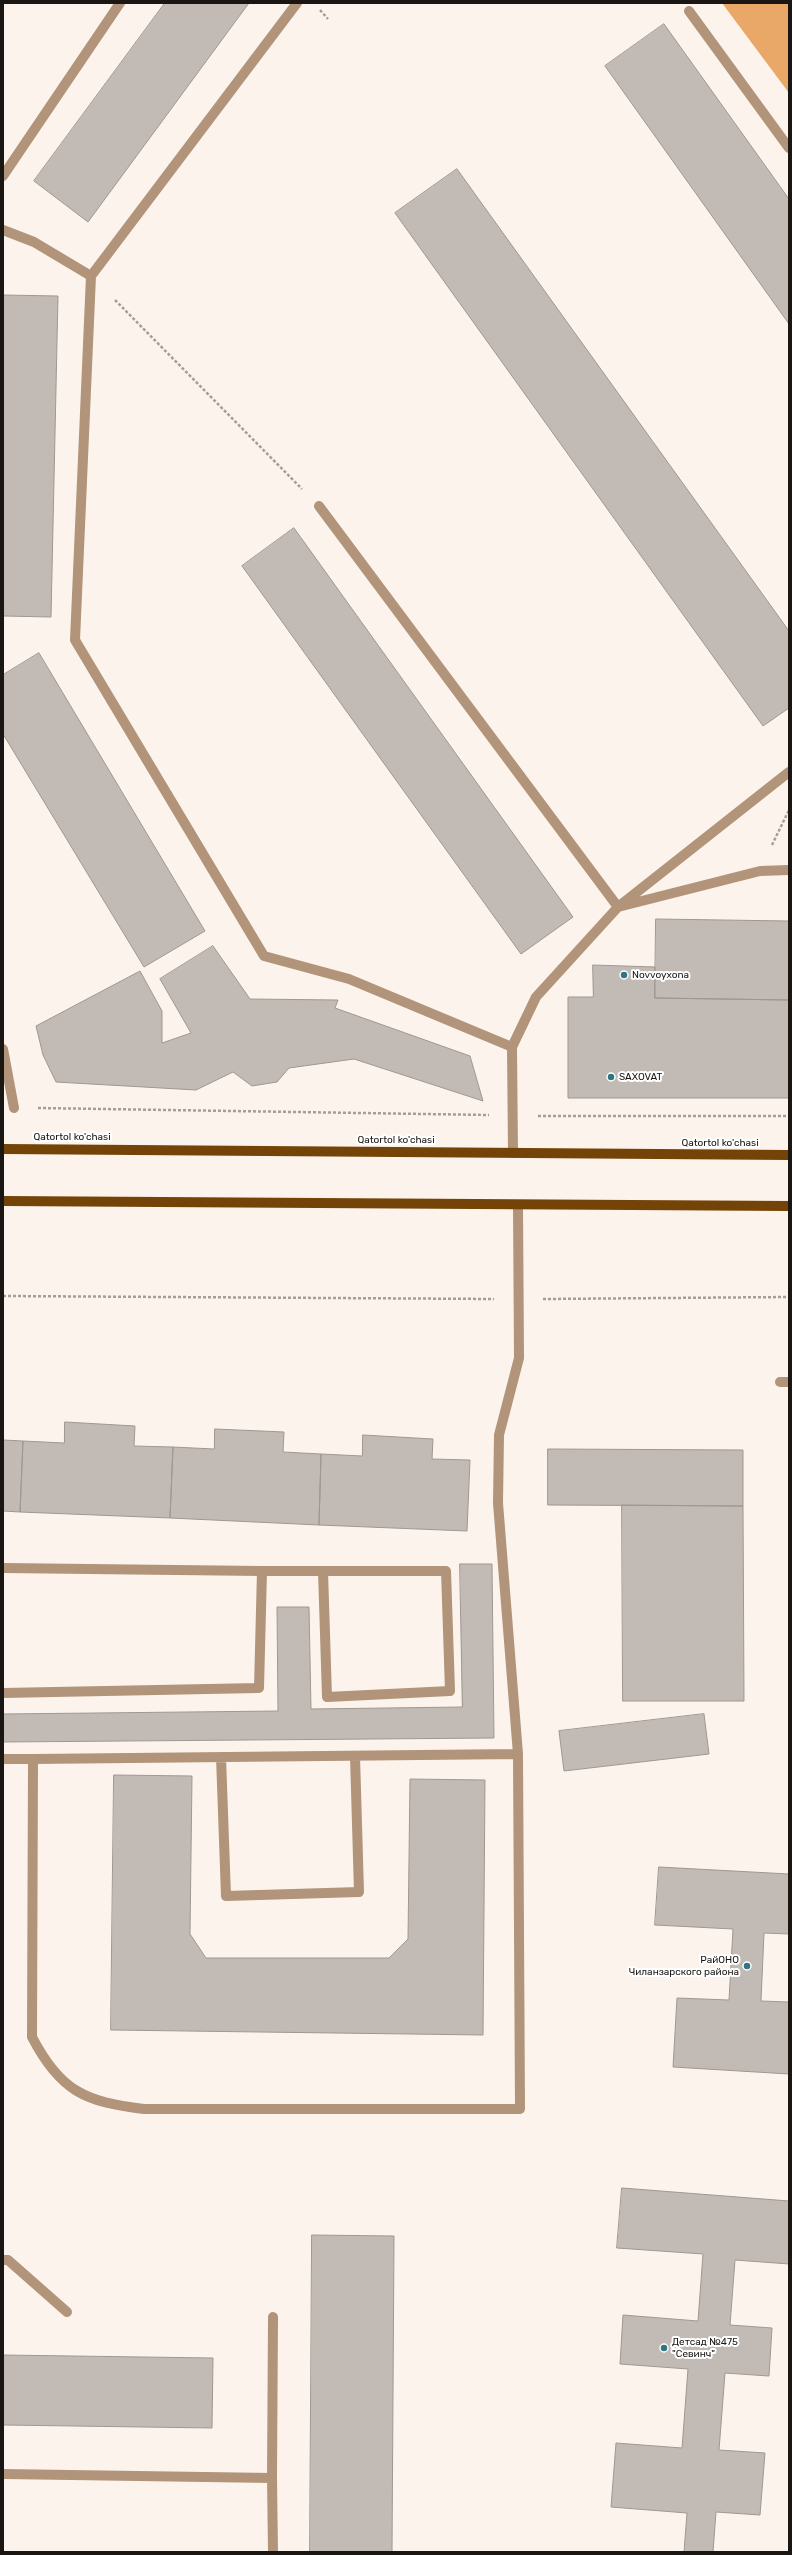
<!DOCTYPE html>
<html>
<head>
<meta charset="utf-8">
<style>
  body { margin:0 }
  #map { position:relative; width:792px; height:2555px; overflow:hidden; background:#fcf4ec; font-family:Rubik,sans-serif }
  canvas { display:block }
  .frame { position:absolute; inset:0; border:4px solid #191614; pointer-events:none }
</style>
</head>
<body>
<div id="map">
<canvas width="792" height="2555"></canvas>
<div class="frame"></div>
</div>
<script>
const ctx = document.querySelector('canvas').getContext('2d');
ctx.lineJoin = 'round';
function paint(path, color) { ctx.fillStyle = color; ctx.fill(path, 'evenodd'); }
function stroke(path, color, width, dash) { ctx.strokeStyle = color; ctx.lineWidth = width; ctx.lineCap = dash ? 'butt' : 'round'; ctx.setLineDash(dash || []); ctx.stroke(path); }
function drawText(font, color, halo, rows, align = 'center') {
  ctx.font = font + ' Rubik,sans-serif'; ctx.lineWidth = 4; ctx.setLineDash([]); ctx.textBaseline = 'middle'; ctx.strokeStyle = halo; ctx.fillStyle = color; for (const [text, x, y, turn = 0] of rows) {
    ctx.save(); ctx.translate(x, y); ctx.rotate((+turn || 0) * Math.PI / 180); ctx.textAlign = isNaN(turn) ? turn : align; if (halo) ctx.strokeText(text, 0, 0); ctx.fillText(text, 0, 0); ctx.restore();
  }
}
const forest = new Path2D(`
  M 722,3 L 789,3 L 789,93 Z`);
const building = new Path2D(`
  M 165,3 L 249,3 L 88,222 L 34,181 Z
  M 664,24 L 789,199 L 789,324 L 605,66 Z
  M 457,169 L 789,631 L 789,708 L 763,726 L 395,213 Z
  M 3,295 L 58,296 L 51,617 L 3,616 Z
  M 294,528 L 573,917 L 521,954 L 242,566 Z
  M 39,653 L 205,931 L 144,967 L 3,734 L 3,675 Z
  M 656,919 L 789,921 L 789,1000 L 655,998 Z
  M 213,946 L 250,999 L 338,1000 L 335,1008 L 470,1056 L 483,1101 L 354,1059 L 289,1068 L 277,1082 L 252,1086 L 233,1072 L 196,1090 L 56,1082 L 43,1055 L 36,1026 L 140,971 L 162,1011 L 162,1043 L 191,1033 L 160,979 Z
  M 593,965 L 655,967 L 655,998 L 789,1000 L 789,1098 L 568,1098 L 568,997 L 593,997 Z
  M 65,1422 L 135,1426 L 134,1446 L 173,1447 L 170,1518 L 20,1512 L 23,1441 L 64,1443 Z
  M 215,1429 L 284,1432 L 283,1452 L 321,1454 L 319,1525 L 170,1518 L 173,1447 L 214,1449 Z
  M 363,1435 L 433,1439 L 432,1459 L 470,1460 L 467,1531 L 319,1525 L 321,1454 L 362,1456 Z
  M 3,1440 L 23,1441 L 20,1512 L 3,1511 Z
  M 548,1449 L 743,1450 L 743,1506 L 548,1505 Z
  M 622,1505 L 743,1506 L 744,1701 L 623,1701 Z
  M 460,1564 L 492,1564 L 494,1738 L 3,1742 L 3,1714 L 278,1711 L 277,1607 L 309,1607 L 311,1709 L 462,1707 Z
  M 704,1714 L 709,1754 L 564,1771 L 559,1731 Z
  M 114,1775 L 192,1776 L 190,1934 L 206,1958 L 389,1958 L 408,1939 L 410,1779 L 485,1780 L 483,2035 L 111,2030 Z
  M 659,1867 L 789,1874 L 789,1934 L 764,1933 L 761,2001 L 789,2002 L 789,2074 L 673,2067 L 677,1998 L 729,2000 L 733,1929 L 655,1925 Z
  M 622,2188 L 789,2201 L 789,2264 L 735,2260 L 730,2325 L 772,2328 L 769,2376 L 725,2373 L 719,2450 L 765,2453 L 760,2515 L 716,2512 L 713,2552 L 684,2552 L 687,2513 L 611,2507 L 616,2443 L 682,2448 L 688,2369 L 620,2364 L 623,2315 L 698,2321 L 703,2254 L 617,2248 Z
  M 312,2235 L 394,2236 L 392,2552 L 310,2552 Z
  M 3,2355 L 213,2358 L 212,2428 L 3,2425 Z`);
const path = new Path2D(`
  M 320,10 L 328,19
  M 115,300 L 302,489
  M 772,845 L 789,810
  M 38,1108 L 489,1115
  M 538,1116 L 789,1116
  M 3,1296 L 494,1299
  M 543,1299 L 789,1297`);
const minor = new Path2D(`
  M 297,3 L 91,276 L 75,640 L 264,956 L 349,979 L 512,1047 L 513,1153
  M 689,11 L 789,148
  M 3,176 L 120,3
  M 3,230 L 34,242 L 91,276
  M 319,506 L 618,907 L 760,871 L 789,870
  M 512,1047 L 536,997 L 618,907 L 789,772
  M 3,1049 L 14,1108
  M 780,1382 L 789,1382
  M 3,1568 L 262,1571 L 259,1688 L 3,1693
  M 262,1571 L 446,1571 L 450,1691 L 327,1697 L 323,1571
  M 518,1754 L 498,1503 L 499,1435 L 519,1358 L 518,1205
  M 221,1757 L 226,1896 L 359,1892 L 355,1756
  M 3,1759 L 33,1759 C 195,1757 356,1756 518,1754 L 520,2109 L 144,2109 C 85,2102 60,2091 32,2037 L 33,1759
  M 3,2260 L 8,2260 L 67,2312
  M 3,2474 L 272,2478 L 273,2552
  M 272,2478 L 273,2317`);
const major = new Path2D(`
  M 3,1149 L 789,1155
  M 3,1201 L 789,1206`);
const markers = [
  [624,975,4,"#307583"],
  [611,1077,4,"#307583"],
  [747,1966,4,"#307583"],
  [664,2348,4,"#307583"]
];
const poiNames = [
  ["Novvoyxona",632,975],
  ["SAXOVAT",619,1077],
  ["РайОНО",739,1960,"right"],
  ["Чиланзарского района",739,1972,"right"],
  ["Детсад №475",672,2342],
  ["\"Севинч\"",672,2354]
];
const streetNames = [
  ["Qatortol ko'chasi",72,1137],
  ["Qatortol ko'chasi",396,1140],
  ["Qatortol ko'chasi",720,1143]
];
paint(forest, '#e9a768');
paint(building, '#c2bab4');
stroke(building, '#9f9791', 1);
stroke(path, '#a49e98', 2.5, [3, 2]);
stroke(minor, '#b1947a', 10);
stroke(major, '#744307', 10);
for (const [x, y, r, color] of markers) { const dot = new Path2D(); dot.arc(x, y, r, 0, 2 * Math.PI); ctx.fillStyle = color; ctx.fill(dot); stroke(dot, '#fff', 1.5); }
drawText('10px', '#191614', '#fff', poiNames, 'left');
drawText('10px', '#191614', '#fff', streetNames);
</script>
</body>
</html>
